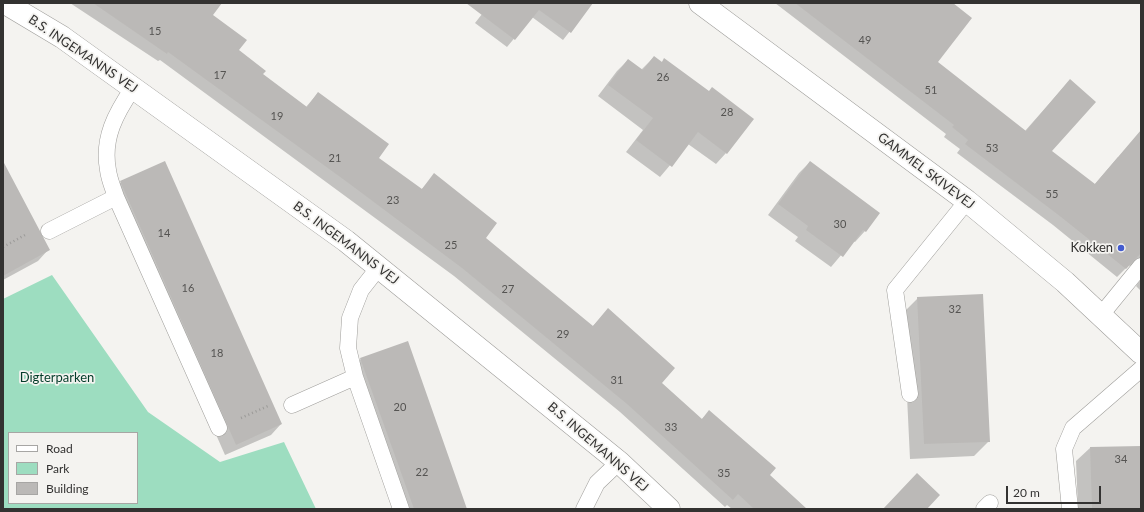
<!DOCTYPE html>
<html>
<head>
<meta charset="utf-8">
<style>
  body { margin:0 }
  #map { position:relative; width:1144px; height:512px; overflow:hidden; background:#f4f3f0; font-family:Lato,sans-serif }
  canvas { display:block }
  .frame { position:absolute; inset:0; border:4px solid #333231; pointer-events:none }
  .legend { position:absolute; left:8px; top:432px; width:130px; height:72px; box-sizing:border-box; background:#f4f3f0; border:1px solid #a7a6a4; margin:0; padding:5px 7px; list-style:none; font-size:12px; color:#333231 }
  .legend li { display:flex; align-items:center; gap:8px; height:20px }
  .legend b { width:20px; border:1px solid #a7a6a4 }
  .scale { position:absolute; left:1006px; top:486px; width:95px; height:18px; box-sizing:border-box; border:2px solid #333231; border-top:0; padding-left:5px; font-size:12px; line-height:14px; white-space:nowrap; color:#333231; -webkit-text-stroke:3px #f4f3f0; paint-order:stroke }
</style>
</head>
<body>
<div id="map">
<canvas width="1144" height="512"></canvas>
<div class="frame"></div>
<ul class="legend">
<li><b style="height:5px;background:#fff"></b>Road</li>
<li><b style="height:11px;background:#9dddc0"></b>Park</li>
<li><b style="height:11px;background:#bbb9b7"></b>Building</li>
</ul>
<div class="scale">20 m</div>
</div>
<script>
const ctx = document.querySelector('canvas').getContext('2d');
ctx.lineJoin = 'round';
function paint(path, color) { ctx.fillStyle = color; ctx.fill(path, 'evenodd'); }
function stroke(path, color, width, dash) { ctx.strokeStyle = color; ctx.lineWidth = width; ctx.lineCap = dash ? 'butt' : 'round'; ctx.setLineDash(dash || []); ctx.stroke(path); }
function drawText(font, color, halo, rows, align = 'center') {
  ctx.font = font + ' Lato,sans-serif'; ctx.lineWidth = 3.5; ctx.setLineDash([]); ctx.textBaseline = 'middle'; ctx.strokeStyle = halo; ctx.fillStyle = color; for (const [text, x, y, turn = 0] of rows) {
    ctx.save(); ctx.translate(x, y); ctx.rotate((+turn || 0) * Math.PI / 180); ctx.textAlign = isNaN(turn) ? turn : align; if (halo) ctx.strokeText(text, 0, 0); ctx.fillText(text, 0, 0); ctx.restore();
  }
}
const green = new Path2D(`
  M 52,275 L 148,412 L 220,462 L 284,442 L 316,509 L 3,509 L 3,299 ZM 9,433 L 137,433 L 137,503 L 9,503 Z`);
const shadow = new Path2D(`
  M 70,3 L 179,3 L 238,50 L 262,74 L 306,107 L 318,93 L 377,158 L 421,190 L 434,175 L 484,238 L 592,327 L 608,310 L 660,383 L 701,420 L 709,412 L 769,475 L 806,509 L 732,509 L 727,505 L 725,507 L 620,412 L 454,276 L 160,60 L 158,61 Z
  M 477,3 L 592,3 L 563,40 L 532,17 L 507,47 L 475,23 L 486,9 Z
  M 775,3 L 951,3 L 936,62 L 1025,131 L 1070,80 L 1050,151 L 1094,185 L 1118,157 L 1141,162 L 1141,275 L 1133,265 L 1128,266 L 1117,277 L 1053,225 L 957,153 L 960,149 L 944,137 L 946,134 Z
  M 654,57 L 661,63 L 664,60 L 726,153 L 716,164 L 688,144 L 660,177 L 626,152 L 643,130 L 598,96 L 617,71 L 628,60 L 641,70 Z
  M 810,162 L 865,231 L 855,242 L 853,241 L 831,267 L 795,241 L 798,237 L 768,215 L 799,173 Z
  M 3,163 L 48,250 L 38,261 L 3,280 Z
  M 121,182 L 281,424 L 271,435 L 225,455 L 110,193 Z
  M 1141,279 L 1141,291 L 1136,286 Z
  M 918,298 L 989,441 L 974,456 L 910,459 L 903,313 Z
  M 361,359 L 466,509 L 399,509 L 350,370 Z
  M 1141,447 L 1141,509 L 1078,509 L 1076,461 L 1090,448 Z`);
const building = new Path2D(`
  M 93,3 L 222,3 L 213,15 L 247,40 L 239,50 L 266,71 L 263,74 L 307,107 L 318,92 L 389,144 L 379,158 L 422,189 L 434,173 L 497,223 L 486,238 L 593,326 L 608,308 L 675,368 L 662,383 L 702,419 L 709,410 L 776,468 L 770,475 L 807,509 L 754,509 L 738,494 L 733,500 L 627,404 L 462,268 L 347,182 L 168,52 L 167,54 Z
  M 466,3 L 593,3 L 571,33 L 539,10 L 515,40 Z
  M 795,3 L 953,3 L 972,18 L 938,62 L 1026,131 L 1070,79 L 1096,102 L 1052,151 L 1095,184 L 1141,130 L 1141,253 L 1126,269 L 1061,217 L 965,144 L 968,140 L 952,127 L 954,125 Z
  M 654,56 L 662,62 L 664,58 L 709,91 L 712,87 L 754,119 L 727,154 L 698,132 L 672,167 L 636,140 L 653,118 L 608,85 L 628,59 L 643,70 Z
  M 3,161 L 50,250 L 3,276 Z
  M 165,161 L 282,424 L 236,445 L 120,181 Z
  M 810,161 L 880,213 L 866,232 L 863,230 L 843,257 L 806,230 L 808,226 L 778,204 Z
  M 983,294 L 990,442 L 924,444 L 917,297 Z
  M 408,341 L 467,509 L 414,509 L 360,358 Z
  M 1141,446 L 1141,509 L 1092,509 L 1090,447 Z
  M 917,473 L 940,495 L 927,509 L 883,509 Z`);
const path = new Path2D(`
  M 3,247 L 25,235
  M 241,418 L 268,406`);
const service = new Path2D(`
  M 133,88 C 116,113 102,138 108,170 C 109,179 113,188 116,197 L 219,428
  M 49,231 L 116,197
  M 379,267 L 361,290 L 350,318 L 348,348 L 355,377 L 401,509
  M 1101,315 L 1141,266
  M 910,394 L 895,290 L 967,201
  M 292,405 L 355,377
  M 584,509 L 597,483 L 619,462
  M 984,509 L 990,503
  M 1070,509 L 1064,449 L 1073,428 L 1141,369`);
const minor = new Path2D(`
  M 5,3 L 62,37 L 346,241 L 619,462 L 669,509`);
const secondary = new Path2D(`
  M 700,3 L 967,201 L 1065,282 L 1141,353`);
const markers = [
  [1121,248,4,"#435bcf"]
];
const numberNames = [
  ["15",155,31],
  ["49",865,40],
  ["17",220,75],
  ["26",663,77],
  ["51",931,90],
  ["28",727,112],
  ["19",277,116],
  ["53",992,148],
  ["21",335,158],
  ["55",1052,194],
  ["23",393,200],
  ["30",840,224],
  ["14",164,233],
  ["25",451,245],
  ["16",188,288],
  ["27",508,289],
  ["32",955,309],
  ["29",563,334],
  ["18",217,353],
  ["31",617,380],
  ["20",400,407],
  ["33",671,427],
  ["34",1121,459],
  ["22",422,472],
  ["35",724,473]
];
const streetNames = [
  ["B.S. INGEMANNS VEJ",83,54,34],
  ["GAMMEL SKIVEVEJ",926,171,37],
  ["B.S. INGEMANNS VEJ",346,243,37],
  ["B.S. INGEMANNS VEJ",598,447,41]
];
const poiNames = [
  ["Kokken",1113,248]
];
const parkNames = [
  ["Digterparken",57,378]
];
paint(green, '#9dddc0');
paint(shadow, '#0003');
paint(building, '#bbb9b7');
stroke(service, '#9e9d9a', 17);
stroke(minor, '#9e9d9a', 23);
stroke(secondary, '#9e9d9a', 23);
stroke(path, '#9b9a98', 2.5, [1, 3]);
stroke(service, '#fff', 16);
stroke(minor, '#fff', 22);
stroke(secondary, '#fff', 22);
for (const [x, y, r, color] of markers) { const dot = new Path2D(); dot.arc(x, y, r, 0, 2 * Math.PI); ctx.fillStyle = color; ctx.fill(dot); stroke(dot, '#f4f3f0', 1.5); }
drawText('11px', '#555452', null, numberNames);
drawText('13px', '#333231', '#f4f3f0', streetNames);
drawText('13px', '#333231', '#f4f3f0', poiNames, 'right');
drawText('13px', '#033c29', '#f4f3f0', parkNames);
</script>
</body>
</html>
